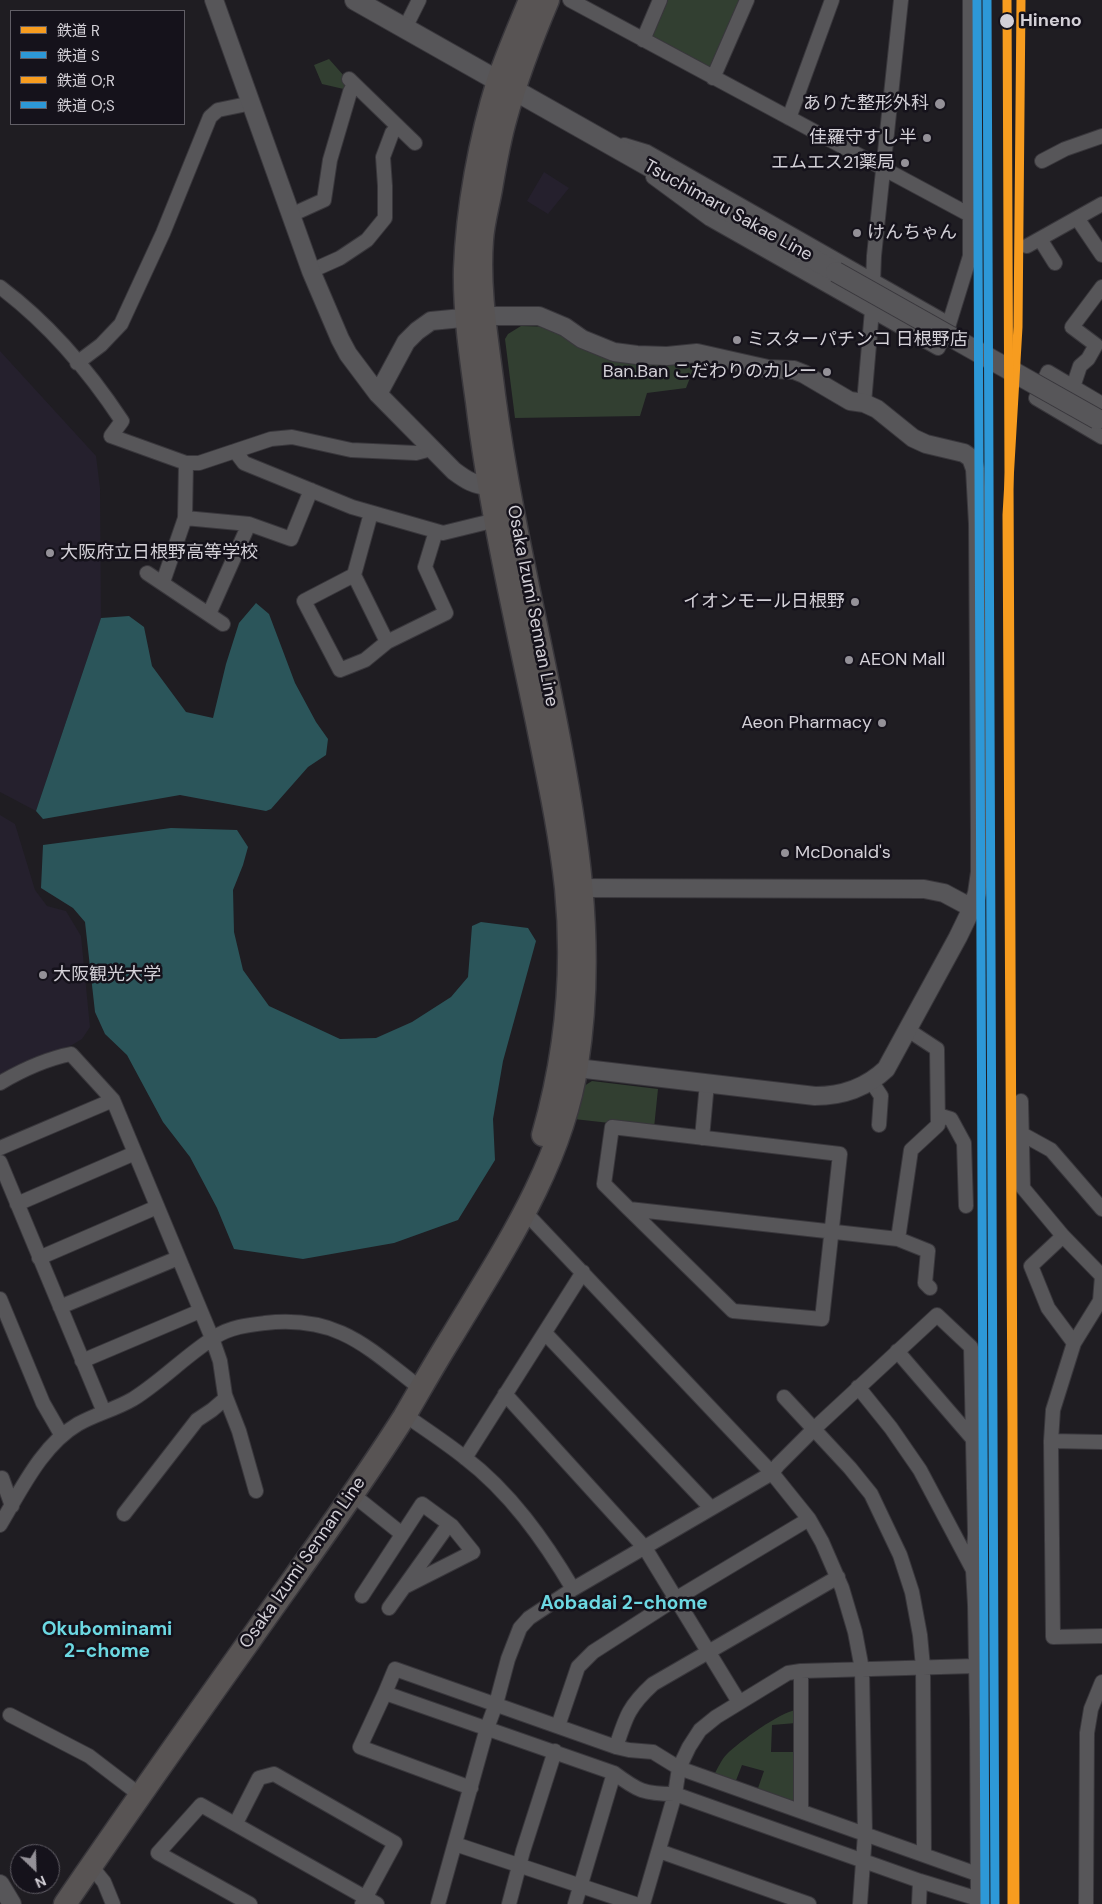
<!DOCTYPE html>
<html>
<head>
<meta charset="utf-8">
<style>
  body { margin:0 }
  #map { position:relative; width:1102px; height:1904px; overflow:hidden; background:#1f1d22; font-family:"DM Sans","Noto Sans JP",sans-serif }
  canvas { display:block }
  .legend { position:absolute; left:10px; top:10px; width:175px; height:115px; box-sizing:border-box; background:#15121b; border:1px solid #615e66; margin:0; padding:6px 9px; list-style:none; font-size:15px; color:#d3d0d7 }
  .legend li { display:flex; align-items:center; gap:10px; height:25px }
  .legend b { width:25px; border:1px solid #615e66 }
  .north { position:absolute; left:10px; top:1844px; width:50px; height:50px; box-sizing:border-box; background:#15121b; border:1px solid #615e66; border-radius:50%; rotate:156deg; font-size:14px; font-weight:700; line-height:20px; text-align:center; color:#d3d0d7 }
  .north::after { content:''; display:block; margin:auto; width:18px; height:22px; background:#949198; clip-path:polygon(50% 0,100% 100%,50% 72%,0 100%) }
</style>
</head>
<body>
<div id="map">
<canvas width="1102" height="1904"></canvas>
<ul class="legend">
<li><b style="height:6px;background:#f79c1f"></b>鉄道 R</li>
<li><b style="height:6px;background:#2d98d7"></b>鉄道 S</li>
<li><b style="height:6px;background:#f79c1f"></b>鉄道 O;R</li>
<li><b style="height:6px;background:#2d98d7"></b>鉄道 O;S</li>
</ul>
<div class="north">N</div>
</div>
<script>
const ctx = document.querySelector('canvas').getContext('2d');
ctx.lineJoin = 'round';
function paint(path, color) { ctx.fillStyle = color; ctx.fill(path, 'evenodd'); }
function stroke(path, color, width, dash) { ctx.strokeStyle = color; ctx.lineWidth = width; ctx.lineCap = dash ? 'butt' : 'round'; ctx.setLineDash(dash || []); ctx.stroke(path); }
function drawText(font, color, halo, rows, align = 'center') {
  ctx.font = font + ' "DM Sans","Noto Sans JP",sans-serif'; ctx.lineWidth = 5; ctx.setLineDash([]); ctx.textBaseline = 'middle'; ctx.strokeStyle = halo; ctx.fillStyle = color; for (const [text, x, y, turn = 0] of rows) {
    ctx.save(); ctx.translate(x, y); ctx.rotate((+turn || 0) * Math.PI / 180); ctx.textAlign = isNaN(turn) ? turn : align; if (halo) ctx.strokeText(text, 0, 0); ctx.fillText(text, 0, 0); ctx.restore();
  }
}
const built = new Path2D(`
  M 544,172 L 569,188 L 548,214 L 527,201 Z
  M 0,351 L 96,456 L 100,488 L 101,618 L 36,811 L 0,792 Z
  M 0,815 L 15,824 L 35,890 L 47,906 L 66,911 L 81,936 L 90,1027 L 82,1039 L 72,1045 L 21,1064 L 0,1077 Z`);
const green = new Path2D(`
  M 668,0 L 740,0 L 710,69 L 652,37 Z
  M 329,59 L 352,85 L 348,90 L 322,84 L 314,65 Z
  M 521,326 L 556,327 L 617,360 L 695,365 L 686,388 L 647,393 L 640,416 L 515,418 L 505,339 L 508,334 Z
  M 592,1081 L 658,1089 L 654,1128 L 574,1119 L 584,1086 Z
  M 796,1710 L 796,1723 L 772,1725 L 771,1752 L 796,1752 L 797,1801 L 794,1803 L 757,1791 L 764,1771 L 742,1765 L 735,1783 L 714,1775 C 718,1768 721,1760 727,1754 C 739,1742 780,1712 796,1710 Z`);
const water = new Path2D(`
  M 256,603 L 269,614 L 295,683 L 316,722 L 328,739 L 326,755 L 308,767 L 271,809 L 266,811 L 180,795 L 43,819 L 36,811 L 101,618 L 129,616 L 144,627 L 152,666 L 186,712 L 213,718 L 226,664 L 239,623 Z
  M 171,828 L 237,830 L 248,847 L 243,865 L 233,890 L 234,932 L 243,970 L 269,1006 L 340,1039 L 376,1038 L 412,1022 L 451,997 L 468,977 L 472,926 L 481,922 L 528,928 L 536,941 L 503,1061 L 493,1119 L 495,1160 L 458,1220 L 394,1243 L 303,1259 L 234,1249 L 217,1208 L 190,1157 L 163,1122 L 127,1055 L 105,1034 L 95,1012 L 85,922 L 73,908 L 41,888 L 43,845 Z`);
const minor = new Path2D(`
  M 570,0 L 970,215
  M 405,28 L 419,0
  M 643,40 L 660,0
  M 713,78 L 747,0
  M 349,79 L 415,143
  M 789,118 L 832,0
  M 624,145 L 647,152 L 949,324
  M 1042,161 L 1065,149 L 1102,136
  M 653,177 L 710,219 L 938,348 L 949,324 L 970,256 L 970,0
  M 291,215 L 324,200 L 330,160 L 350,92 L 354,84
  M 1077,218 L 1102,255
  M 1040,239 L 1055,263
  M 1027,246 L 1102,204
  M 311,271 L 340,258 L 367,240 L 385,218 L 385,186 L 383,157 L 392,133 L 398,127
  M 0,287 C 48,323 89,371 122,421 L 111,436 L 186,463 L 199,463 L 271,439 L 292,437 L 351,450 L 416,453 L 431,449
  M 77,363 L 101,345 L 121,324 L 163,233 L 210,117 L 218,110 L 252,103
  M 1073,387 L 1080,366 L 1088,359 L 1096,345 L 1072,327 L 1102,287
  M 864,403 L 872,310 L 874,256 L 901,0
  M 1102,404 L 1048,372 L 1036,398 L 1102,437
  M 235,451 L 244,463 L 352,507 L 443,533 L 496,520
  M 371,513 L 354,575 L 304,601 L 340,670 L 365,660 L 387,642
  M 185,518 L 249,524 L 291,539 L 311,490
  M 147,573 L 223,624
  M 354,575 L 387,642 L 446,613 L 425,567 L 436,531
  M 163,582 L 185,518 L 186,463
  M 209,614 L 249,524
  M 871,1081 L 881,1096 L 879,1125
  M 0,1083 C 22,1070 46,1059 71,1054 L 113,1100 L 212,1338 L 220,1361 L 225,1395 L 239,1431 L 256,1491
  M 1021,1101 L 1023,1188 L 1063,1236 L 1102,1276
  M 938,1115 L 951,1119 L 964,1143 L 966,1206
  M 1022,1134 L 1051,1150 L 1102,1209
  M 702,1138 L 707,1083
  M 0,1148 L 113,1100
  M 0,1162 L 104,1412
  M 17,1204 L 135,1153
  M 629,1209 L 604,1184 L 612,1127 L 840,1154 L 822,1319 L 733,1311 L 629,1209 L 898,1239 L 911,1150 L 938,1125 L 937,1049 L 908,1030
  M 524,1211 L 772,1473 L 809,1519 L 822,1542 L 842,1588 L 855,1632 L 862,1669 L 865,1834 L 860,1904
  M 1063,1236 L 1031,1266 L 1048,1308 L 1074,1343
  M 898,1239 L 928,1251 L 925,1283 L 930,1288
  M 39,1258 L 157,1207
  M 1102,1276 L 1100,1301 L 1074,1343 L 1053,1410 L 1051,1441 L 1053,1637 L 1102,1636
  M 0,1299 L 43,1403 L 62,1436
  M 60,1307 L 178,1258
  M 545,1333 L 711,1508
  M 897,1351 L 972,1438
  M 82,1361 L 200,1311
  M 858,1387 L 891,1428 L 920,1470 L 973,1570 L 975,1605 L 977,1722 L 978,1904
  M 505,1394 L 645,1548 L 739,1702
  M 784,1397 L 850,1468 L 871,1494 L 900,1555 L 912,1592 L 920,1635 L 923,1667 L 924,1854
  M 405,1415 C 425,1429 445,1442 464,1457 C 510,1492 544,1540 573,1589
  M 1051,1441 L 1102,1442
  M 465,1458 L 583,1272
  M 2,1478 L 12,1506
  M 352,1494 L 402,1534
  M 124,1514 L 197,1420 L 212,1410 L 226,1398
  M 0,1525 C 21,1490 42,1445 78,1424 C 96,1414 116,1409 133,1399 C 162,1381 186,1355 215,1337 C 230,1327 248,1325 265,1323 C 338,1315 367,1347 420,1388
  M 362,1596 L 422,1504 L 452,1526 L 473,1552 L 404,1587
  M 389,1608 L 449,1524
  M 385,1693 L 614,1773 C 638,1791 644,1794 675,1794 L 920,1881 L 978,1899
  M 10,1715 L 89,1756 L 140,1795
  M 558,1726 L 578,1667 L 593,1652 L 677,1598 L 809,1519
  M 616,1747 C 626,1716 629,1706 653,1684 L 838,1577
  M 471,1788 L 360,1747 L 385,1693 L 395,1669 L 616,1747 L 629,1750 L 653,1752 L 679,1768 L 977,1874
  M 801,1811 L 801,1671
  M 236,1823 L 259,1778 L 274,1774 L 395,1843 L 362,1904
  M 455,1844 L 635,1904
  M 659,1851 L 809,1904
  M 91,1866 L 104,1882 L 113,1904
  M 250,1904 L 158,1853 L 201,1805 L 377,1904
  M 438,1904 L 487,1728 L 496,1704 L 508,1659 L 520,1628 L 529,1618 L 573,1589 L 772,1473 L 778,1465 L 815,1428 L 937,1315 L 971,1347 L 975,1534 L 973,1570
  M 509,1904 L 523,1851 L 555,1751
  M 575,1904 L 614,1773
  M 643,1904 L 675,1794 L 679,1768 L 689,1747 L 700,1730 L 716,1717 L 788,1673 L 801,1671 L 975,1666
  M 919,1904 L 920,1881
  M 1086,1904 L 1087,1733 L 1091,1709 L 1102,1682`);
const tertiary = new Path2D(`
  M 214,0 L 311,271 L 340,339 L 348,354 L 378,394 L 454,471 C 466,480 474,485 489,486
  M 378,394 L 406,342 L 417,331 L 431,321 L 483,316 L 539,316 L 565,327 L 582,339 L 614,352 L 637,355 L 667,356 L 697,353 L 768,369 L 794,370 L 804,374 L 850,401 L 864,403 L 877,409 L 913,438 L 926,444 L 964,453 L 971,458 L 975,469 L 978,524 L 980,836 L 980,872 L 977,893 L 972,908 L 958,937 L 886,1069 C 866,1088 843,1096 815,1096 L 577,1068
  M 570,888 L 924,889 L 944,893 L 972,908
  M 0,1884 L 12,1904`);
const secondary = new Path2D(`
  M 355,0 L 836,272`);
const primary = new Path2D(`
  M 530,0 C 519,27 507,54 498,81 C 480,138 467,210 465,269 C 464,313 471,359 477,402 C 490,510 515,616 537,722 C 548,777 560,832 566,888 C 574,970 566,1055 543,1135
  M 65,1904 C 126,1815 188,1727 250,1640 C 302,1566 356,1493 404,1417 C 420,1390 435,1363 452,1336 C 503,1251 562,1164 577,1064 C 596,944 577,829 554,713 C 533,607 508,502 494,395 C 488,344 478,292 482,240 C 483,223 488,206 491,189 C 495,165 499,141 506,117 C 517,77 532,38 548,0`);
const secondaryBridge = new Path2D(`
  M 836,272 L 1097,419`);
const rail1 = new Path2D(`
  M 1012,1904 L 1012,1426 L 1007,515 L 1018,327 L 1021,0`);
const rail2 = new Path2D(`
  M 987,0 L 995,1904`);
const rail3 = new Path2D(`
  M 1007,0 L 1015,1904`);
const rail4 = new Path2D(`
  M 977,0 L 985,1904`);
const markers = [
  [1007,21,8,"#d3d0d7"],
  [940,104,6,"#949198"],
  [927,138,5,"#949198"],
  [905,163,5,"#949198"],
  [857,233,5,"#949198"],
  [737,340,5,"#949198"],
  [827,372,5,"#949198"],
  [50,553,5,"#949198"],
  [855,602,5,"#949198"],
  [849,660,5,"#949198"],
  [882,723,5,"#949198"],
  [785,853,5,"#949198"],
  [43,975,5,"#949198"]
];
const stopNames = [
  ["Hineno",1020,21]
];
const poiNames = [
  ["ありた整形外科",929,104],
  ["佳羅守すし半",917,138],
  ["エムエス21薬局",895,163],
  ["けんちゃん",867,233,"left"],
  ["ミスターパチンコ 日根野店",747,340,"left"],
  ["Ban.Ban こだわりのカレー",817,372],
  ["大阪府立日根野高等学校",60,553,"left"],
  ["イオンモール日根野",845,602],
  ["AEON Mall",859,660,"left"],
  ["Aeon Pharmacy",872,723],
  ["McDonald's",795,853,"left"],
  ["大阪観光大学",53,975,"left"]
];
const streetNames = [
  ["Tsuchimaru Sakae Line",728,211,29],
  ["Osaka Izumi Sennan Line",532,606,79],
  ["Osaka Izumi Sennan Line",303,1563,-55]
];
const neighbourhoodNames = [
  ["Aobadai 2-chome",624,1604],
  ["Okubominami",107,1630],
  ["2-chome",107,1652]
];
paint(built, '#25202d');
paint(green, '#323f31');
paint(water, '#2b555a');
stroke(minor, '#39373c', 16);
stroke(tertiary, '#39373c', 20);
stroke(secondary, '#39373c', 22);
stroke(primary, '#39373c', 25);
stroke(minor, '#575659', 14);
stroke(tertiary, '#575659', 18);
stroke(secondary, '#575659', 20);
stroke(primary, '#585454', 22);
stroke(secondaryBridge, '#39373c', 22, []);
stroke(secondaryBridge, '#575659', 20);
stroke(rail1, '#f79c1f', 9);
stroke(rail2, '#2d98d7', 9);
stroke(rail3, '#f79c1f', 9);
stroke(rail4, '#2d98d7', 9);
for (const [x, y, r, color] of markers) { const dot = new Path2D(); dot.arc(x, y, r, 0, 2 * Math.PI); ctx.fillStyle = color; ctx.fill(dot); stroke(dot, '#15121b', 2); }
drawText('bold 18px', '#d3d0d7', '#15121b', stopNames, 'left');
drawText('18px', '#d3d0d7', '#15121b', poiNames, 'right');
drawText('18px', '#d3d0d7', '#15121b', streetNames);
drawText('bold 19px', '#6cd8e2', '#15121b', neighbourhoodNames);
</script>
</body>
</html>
